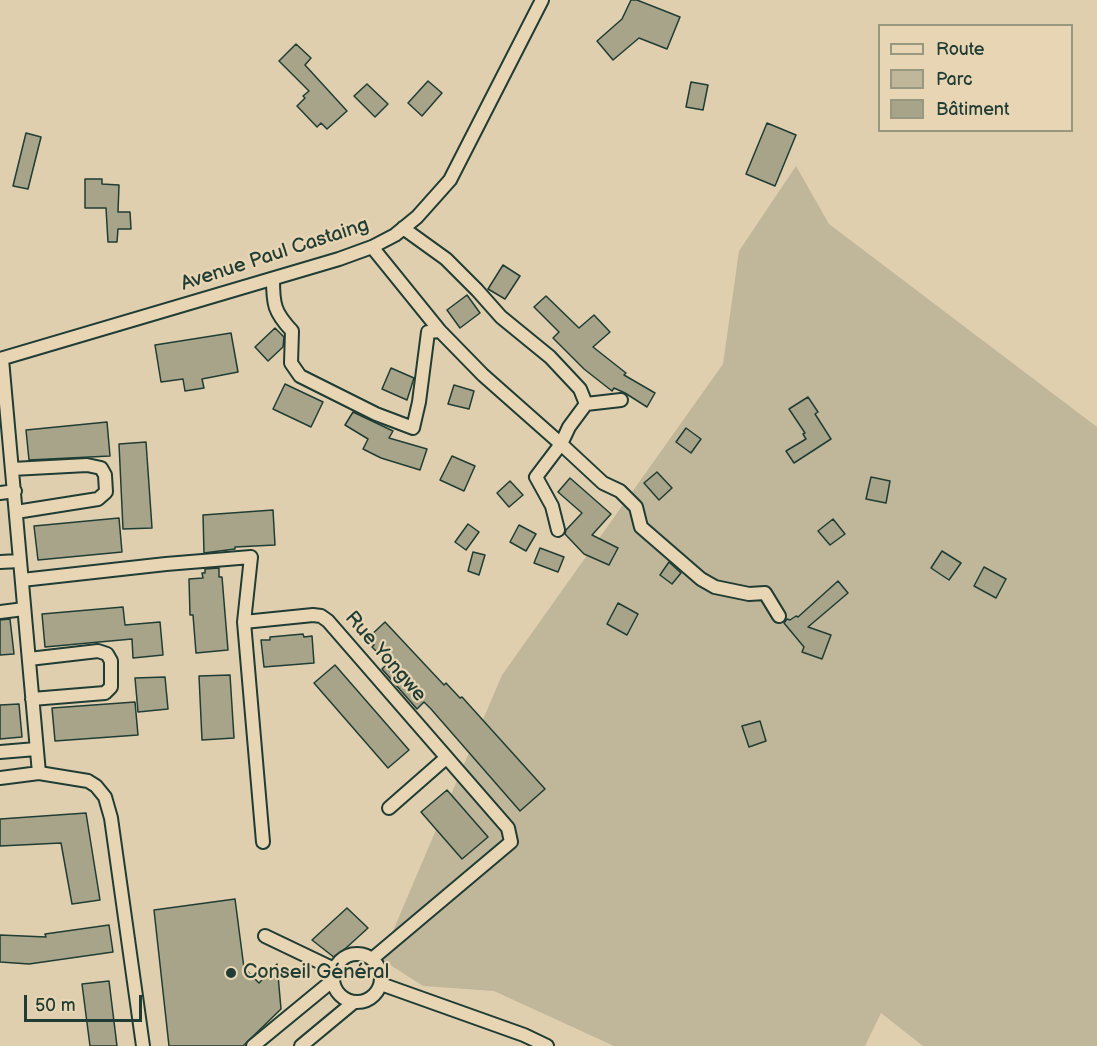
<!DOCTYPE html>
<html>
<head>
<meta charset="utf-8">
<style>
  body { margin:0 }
  #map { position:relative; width:1097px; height:1046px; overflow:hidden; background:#e0cfae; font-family:"Balsamiq Sans",sans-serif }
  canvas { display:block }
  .legend { position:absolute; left:878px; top:24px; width:195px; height:108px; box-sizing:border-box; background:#e8d5b3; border:2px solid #989880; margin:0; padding:8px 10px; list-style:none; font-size:18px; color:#1f3d34 }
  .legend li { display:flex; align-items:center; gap:12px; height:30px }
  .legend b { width:30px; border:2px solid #989880 }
  .scale { position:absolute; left:24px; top:995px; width:118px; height:27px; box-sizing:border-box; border:3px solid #1f3d34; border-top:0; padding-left:8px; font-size:18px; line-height:21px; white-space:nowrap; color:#1f3d34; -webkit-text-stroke:4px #e8d5b3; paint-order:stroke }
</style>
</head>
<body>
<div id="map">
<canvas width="1097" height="1046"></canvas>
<ul class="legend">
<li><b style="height:8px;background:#e8d5b3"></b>Route</li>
<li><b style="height:16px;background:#c0b69a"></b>Parc</li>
<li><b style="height:16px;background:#a7a48a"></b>Bâtiment</li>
</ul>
<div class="scale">50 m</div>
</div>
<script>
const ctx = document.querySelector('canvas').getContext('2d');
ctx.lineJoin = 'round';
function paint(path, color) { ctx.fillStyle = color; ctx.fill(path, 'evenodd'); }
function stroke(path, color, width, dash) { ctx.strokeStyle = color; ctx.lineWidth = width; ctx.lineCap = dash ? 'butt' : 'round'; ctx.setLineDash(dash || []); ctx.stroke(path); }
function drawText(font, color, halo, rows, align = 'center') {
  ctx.font = font + ' "Balsamiq Sans",sans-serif'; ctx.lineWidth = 4.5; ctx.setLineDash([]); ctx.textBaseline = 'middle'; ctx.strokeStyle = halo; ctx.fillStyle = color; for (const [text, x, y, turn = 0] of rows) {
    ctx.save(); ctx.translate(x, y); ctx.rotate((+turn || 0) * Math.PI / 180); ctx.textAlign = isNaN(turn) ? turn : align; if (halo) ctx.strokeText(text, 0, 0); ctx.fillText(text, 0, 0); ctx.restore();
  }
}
const green = new Path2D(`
  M 796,166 L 829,224 L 1097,427 L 1097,1046 L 923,1046 L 881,1013 L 865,1046 L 614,1046 L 494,991 L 423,986 L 381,959 L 502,675 L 723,364 L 739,251 Z`);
const building = new Path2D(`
  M 631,0 L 637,0 L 680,17 L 667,49 L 639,38 L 613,60 L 597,41 L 622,19 Z
  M 296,44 L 311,58 L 305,65 L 347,111 L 327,129 L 321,123 L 317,127 L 297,106 L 305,98 L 303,96 L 309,91 L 279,61 Z
  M 428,81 L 442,93 L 422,116 L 408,103 Z
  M 691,82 L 708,85 L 703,110 L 686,107 Z
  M 367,84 L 388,104 L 375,117 L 354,96 Z
  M 767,123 L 796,135 L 775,186 L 746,174 Z
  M 26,133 L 41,137 L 28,189 L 13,186 Z
  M 85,179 L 102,179 L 102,184 L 119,185 L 118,212 L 130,212 L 131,229 L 118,229 L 117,242 L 108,242 L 106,208 L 85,208 Z
  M 503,265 L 520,276 L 505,299 L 488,289 Z
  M 467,295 L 480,313 L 460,328 L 447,310 Z
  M 546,296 L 579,328 L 594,315 L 610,332 L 593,347 L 626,373 L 624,375 L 655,393 L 647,407 L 625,393 L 614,388 L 612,391 L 584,369 L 553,338 L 559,332 L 534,307 Z
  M 275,328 L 284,337 L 283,347 L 268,361 L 255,347 Z
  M 231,333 L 238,372 L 202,379 L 204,388 L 185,391 L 183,379 L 161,382 L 155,345 Z
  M 391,368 L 414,378 L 407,400 L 382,389 Z
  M 285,384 L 323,402 L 311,427 L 273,409 Z
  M 454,385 L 474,391 L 469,409 L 448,404 Z
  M 808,397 L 818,412 L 815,414 L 831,439 L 794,463 L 786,451 L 806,439 L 803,434 L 805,433 L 789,409 Z
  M 353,412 L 393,431 L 389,438 L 427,449 L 420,470 L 381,458 L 363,449 L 368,439 L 345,425 Z
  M 107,422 L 110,456 L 29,460 L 26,430 Z
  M 686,428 L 701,439 L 691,453 L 676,442 Z
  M 146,442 L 152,528 L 123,529 L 119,444 Z
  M 452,456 L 475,466 L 464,491 L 440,480 Z
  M 657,472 L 672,488 L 659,500 L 644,483 Z
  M 871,477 L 890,481 L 886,503 L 866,499 Z
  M 570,478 L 611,514 L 592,535 L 618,548 L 609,565 L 584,554 L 565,534 L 566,530 L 582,513 L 558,492 Z
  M 510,481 L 523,495 L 509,507 L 497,493 Z
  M 273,510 L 275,545 L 235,547 L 235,549 L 204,553 L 203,515 Z
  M 119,518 L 122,552 L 38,560 L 34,526 Z
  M 833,519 L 845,534 L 830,545 L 818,531 Z
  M 468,524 L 479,532 L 466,550 L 455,542 Z
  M 519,525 L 536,534 L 526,551 L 510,542 Z
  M 540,548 L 564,557 L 558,572 L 534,563 Z
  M 942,551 L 961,563 L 949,580 L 931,568 Z
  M 473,552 L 485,555 L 479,575 L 468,571 Z
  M 669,562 L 681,573 L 672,584 L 660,575 Z
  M 984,567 L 1006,579 L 996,598 L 974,586 Z
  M 219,568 L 219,577 L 222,577 L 228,650 L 196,653 L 193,615 L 190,615 L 189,579 L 203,578 L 202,573 L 205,573 L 205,569 Z
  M 838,581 L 848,593 L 808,627 L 831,635 L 822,659 L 802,652 L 804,647 L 784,623 L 787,619 L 790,620 L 796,616 L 798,617 Z
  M 618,603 L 638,614 L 627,635 L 607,624 Z
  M 123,607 L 125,625 L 160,622 L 163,655 L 133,658 L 132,639 L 45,647 L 42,614 Z
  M 10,619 L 14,654 L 0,655 L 0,620 Z
  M 385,622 L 444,685 L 446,683 L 460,698 L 462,697 L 545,789 L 520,811 L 431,709 L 424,702 L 417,709 L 382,669 L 388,663 L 372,647 L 374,645 L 368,638 Z
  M 303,634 L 304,637 L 312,636 L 314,663 L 264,667 L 261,640 L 270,640 L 270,637 Z
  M 335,665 L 409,750 L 388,768 L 314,683 Z
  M 230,675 L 234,738 L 202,740 L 199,676 Z
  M 165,677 L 168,709 L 138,712 L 135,678 Z
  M 135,702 L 138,735 L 55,741 L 52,708 Z
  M 19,704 L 22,737 L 0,739 L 0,705 Z
  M 760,721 L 766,741 L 749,747 L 742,726 Z
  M 447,790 L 488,837 L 462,859 L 421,812 Z
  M 86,813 L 100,900 L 72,904 L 61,843 L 0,846 L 0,819 Z
  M 235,899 L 244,968 L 259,983 L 277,964 L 281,1009 L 243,1046 L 169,1046 L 154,910 Z
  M 347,908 L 368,928 L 335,958 L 312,940 Z
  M 109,925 L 113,952 L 29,964 L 0,962 L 0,935 L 46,937 L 45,934 Z
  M 109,981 L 117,1046 L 90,1046 L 82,984 Z`);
const street = new Path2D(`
  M 403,228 L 446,259 L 477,290 L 501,317 L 550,357 L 580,389 L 586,404
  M 372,247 L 440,331 L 483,375 L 561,444 L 603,483 L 620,491 L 636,507 L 641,527 L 701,579 L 715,587 L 749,594 L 765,593 L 779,616
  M 273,279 C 273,304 274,312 292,331 L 291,363 L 300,376 L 376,414 L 413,428 L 419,402 L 428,332 L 440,331
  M 0,359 L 339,259 L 372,247 L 395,235 L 417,217 L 450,180 L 542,0
  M 2,359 L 39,773
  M 12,469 L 87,465 L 101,468 L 105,475 L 106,492 L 98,499 L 16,512
  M 0,493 L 15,491
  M 558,530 L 552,506 L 536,477 L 561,444 L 569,427 L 586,404 L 621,400
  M 0,562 L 19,561
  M 22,580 L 166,564 L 251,557 L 244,622 L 263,842
  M 0,612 L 24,609
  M 244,622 L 313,615 L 321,616 L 328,621 L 508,828 L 511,842 L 372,959
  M 29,659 L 98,651 L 107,654 L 111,661 L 111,687 L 105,693 L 32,699
  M 0,752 L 36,749
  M 0,778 L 39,773 L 88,781 L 96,786 L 105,797 L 111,818 L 143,1046
  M 389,808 L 446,758
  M 265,936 L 334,969
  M333 978a24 24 0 1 1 48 0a24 24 0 1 1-48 0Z
  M 381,984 L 524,1035 L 547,1046
  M 253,1046 L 332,981
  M 301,1046 L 354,1002`);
const markers = [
  [231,973,6,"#1f3d34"]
];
const streetNames = [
  ["Avenue Paul Castaing",275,255,-18],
  ["Rue Yongwe",385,657,49]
];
const poiNames = [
  ["Conseil Général",243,973]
];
paint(green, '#c0b69a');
paint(building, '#a7a48a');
stroke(building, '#1f3d34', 1.5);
stroke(street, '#1f3d34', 16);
stroke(street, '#e8d5b3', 12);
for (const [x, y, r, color] of markers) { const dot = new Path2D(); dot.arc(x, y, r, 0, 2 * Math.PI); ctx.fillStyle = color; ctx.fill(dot); stroke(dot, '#e8d5b3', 2); }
drawText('20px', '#1f3d34', '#e8d5b3', streetNames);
drawText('20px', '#1f3d34', '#e8d5b3', poiNames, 'left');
</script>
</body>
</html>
